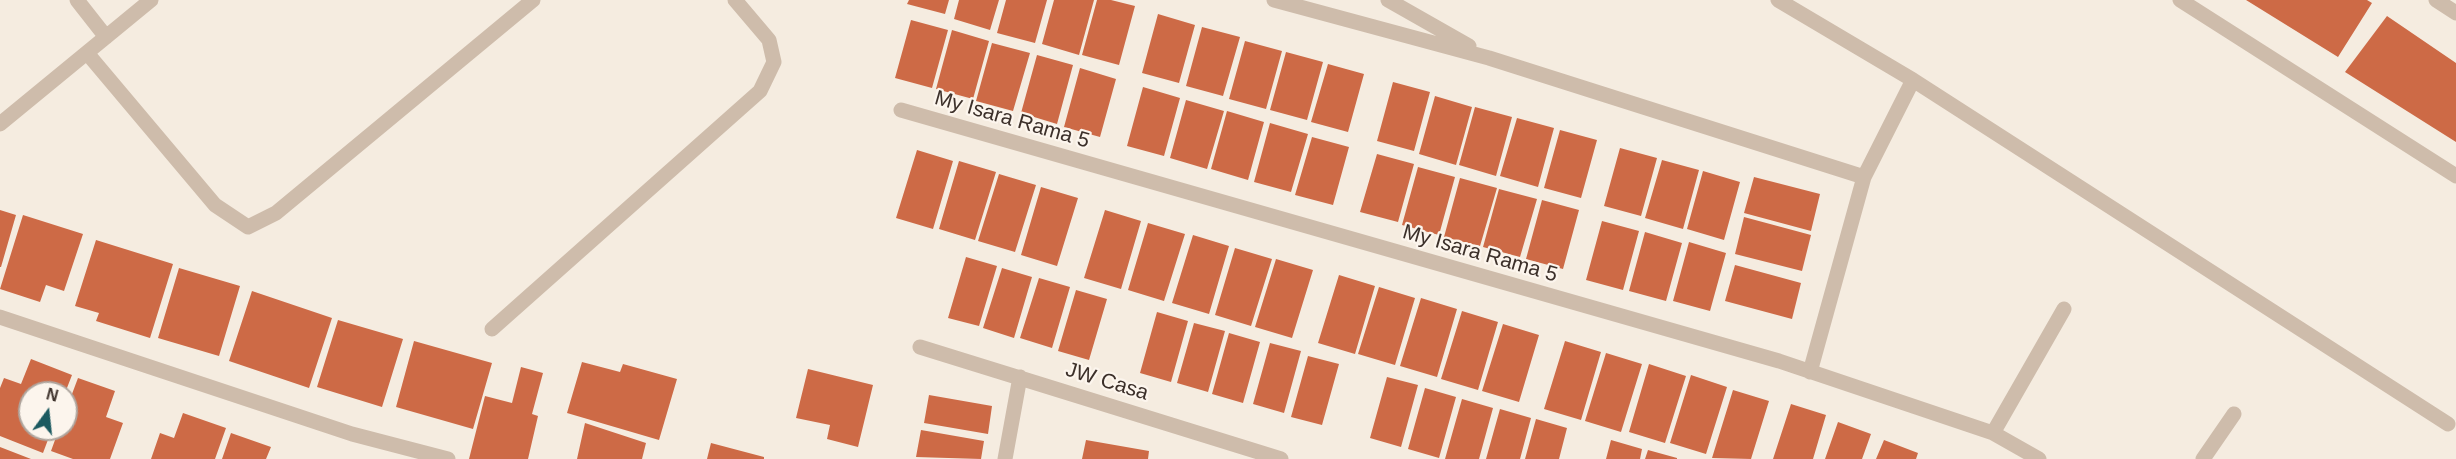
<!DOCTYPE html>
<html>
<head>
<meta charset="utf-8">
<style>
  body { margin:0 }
  #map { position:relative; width:2456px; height:459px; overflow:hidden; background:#f5ece0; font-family:Arial,sans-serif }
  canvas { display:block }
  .north { position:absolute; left:18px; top:381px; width:60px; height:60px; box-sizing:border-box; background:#fcf5ed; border:2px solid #afa69f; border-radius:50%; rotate:15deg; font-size:16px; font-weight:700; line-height:24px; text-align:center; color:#3c302a }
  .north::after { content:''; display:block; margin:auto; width:21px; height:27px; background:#1c5a60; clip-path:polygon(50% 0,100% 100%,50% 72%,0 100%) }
</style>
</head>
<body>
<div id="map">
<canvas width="2456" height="459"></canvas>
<div class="north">N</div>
</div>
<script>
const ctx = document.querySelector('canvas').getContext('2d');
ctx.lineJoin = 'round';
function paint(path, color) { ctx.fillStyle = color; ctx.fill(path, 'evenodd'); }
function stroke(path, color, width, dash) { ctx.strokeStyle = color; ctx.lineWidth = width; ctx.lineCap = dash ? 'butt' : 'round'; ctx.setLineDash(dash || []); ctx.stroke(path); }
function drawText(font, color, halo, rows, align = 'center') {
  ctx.font = font + ' Arial,sans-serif'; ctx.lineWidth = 4.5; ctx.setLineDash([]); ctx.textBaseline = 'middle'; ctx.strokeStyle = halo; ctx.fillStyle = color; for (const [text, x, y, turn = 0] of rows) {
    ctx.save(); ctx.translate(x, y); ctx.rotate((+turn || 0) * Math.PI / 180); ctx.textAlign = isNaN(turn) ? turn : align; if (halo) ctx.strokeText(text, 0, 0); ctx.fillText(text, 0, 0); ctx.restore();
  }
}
const building = new Path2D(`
  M 909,0 L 949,0 L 945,14 L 907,4 Z
  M 959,0 L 999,0 L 990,30 L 954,19 Z
  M 1006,0 L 1047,0 L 1035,43 L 997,33 Z
  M 1054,0 L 1094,0 L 1079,55 L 1042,44 Z
  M 1097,0 L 1111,0 L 1135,6 L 1119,65 L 1082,55 Z
  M 2246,0 L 2367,0 L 2372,3 L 2338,57 Z
  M 1158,14 L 1195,25 L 1179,83 L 1142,73 Z
  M 2387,16 L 2456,63 L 2456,142 L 2345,72 Z
  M 911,20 L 948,30 L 932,88 L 895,78 Z
  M 1202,27 L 1240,37 L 1223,96 L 1186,86 Z
  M 952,30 L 989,41 L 973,99 L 936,89 Z
  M 1245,41 L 1282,51 L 1266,109 L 1229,99 Z
  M 992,43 L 1030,53 L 1013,111 L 976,101 Z
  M 1286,52 L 1323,62 L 1307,120 L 1270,110 Z
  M 1037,55 L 1073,65 L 1057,124 L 1021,113 Z
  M 1328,64 L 1364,74 L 1348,132 L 1311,122 Z
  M 1080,68 L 1116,79 L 1100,137 L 1064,127 Z
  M 1393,82 L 1430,92 L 1414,151 L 1377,141 Z
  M 1143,87 L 1180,98 L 1164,156 L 1127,146 Z
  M 1435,96 L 1472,107 L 1456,165 L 1419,154 Z
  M 1186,100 L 1224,111 L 1207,169 L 1170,158 Z
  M 1475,107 L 1512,117 L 1496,176 L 1459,165 Z
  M 1227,111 L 1264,122 L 1248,180 L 1211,169 Z
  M 1517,118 L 1554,128 L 1538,187 L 1500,176 Z
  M 1270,123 L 1308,134 L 1291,192 L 1254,182 Z
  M 1560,130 L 1597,140 L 1581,198 L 1544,188 Z
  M 1312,137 L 1349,147 L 1333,205 L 1295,195 Z
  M 1620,148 L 1657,158 L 1641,216 L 1604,206 Z
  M 917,150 L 953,161 L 933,229 L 896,218 Z
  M 1377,154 L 1414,164 L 1398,222 L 1360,212 Z
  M 1662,160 L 1699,170 L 1683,229 L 1645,218 Z
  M 959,161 L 996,172 L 975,240 L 939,229 Z
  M 1418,167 L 1455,177 L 1439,235 L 1402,225 Z
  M 1703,171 L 1740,182 L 1724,240 L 1687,229 Z
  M 999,174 L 1036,185 L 1015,252 L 978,241 Z
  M 1754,177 L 1820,194 L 1811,231 L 1744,213 Z
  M 1460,178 L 1497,188 L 1480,246 L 1444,237 Z
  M 1041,187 L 1078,198 L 1057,266 L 1021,255 Z
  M 1499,189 L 1537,199 L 1520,257 L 1483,247 Z
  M 1542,200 L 1579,210 L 1563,269 L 1526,259 Z
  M 0,210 L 16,215 L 1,267 L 0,267 Z
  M 1105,210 L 1141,221 L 1121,289 L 1084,278 Z
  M 23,215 L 83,234 L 64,291 L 46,285 L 40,302 L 0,289 Z
  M 1744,217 L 1811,235 L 1802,271 L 1735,254 Z
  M 1602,221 L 1639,231 L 1623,290 L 1586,280 Z
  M 1148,223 L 1185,234 L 1164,301 L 1128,290 Z
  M 1645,232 L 1682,243 L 1666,301 L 1629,291 Z
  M 1193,235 L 1229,246 L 1209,314 L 1172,303 Z
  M 96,240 L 173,264 L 150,338 L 96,321 L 99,313 L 75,306 Z
  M 1689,242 L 1726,253 L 1710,311 L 1673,301 Z
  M 1235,248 L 1272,259 L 1251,326 L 1215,315 Z
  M 966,257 L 997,266 L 979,326 L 948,318 Z
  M 1276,259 L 1313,270 L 1292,338 L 1255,327 Z
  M 1735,265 L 1801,283 L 1792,319 L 1725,301 Z
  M 179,268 L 240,286 L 219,356 L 158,338 Z
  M 1002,268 L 1032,277 L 1014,338 L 983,328 Z
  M 1339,275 L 1375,286 L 1355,354 L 1318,343 Z
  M 1039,278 L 1070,287 L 1052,348 L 1020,338 Z
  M 1379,287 L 1415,298 L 1395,365 L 1358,354 Z
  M 1076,290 L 1107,299 L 1089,360 L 1058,351 Z
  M 252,291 L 332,318 L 309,388 L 229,361 Z
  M 1421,298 L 1457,309 L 1437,377 L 1400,366 Z
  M 1462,311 L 1498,322 L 1478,390 L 1441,379 Z
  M 1157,312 L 1188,321 L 1171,382 L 1140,373 Z
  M 338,320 L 403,339 L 382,407 L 317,387 Z
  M 1194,323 L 1225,331 L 1208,392 L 1177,383 Z
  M 1503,324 L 1539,335 L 1519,402 L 1482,391 Z
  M 1229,333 L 1260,342 L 1243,403 L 1212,394 Z
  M 414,341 L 492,363 L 473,429 L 396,407 Z
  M 1565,341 L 1601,352 L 1581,420 L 1544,409 Z
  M 1270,343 L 1301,351 L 1284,413 L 1253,404 Z
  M 1606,353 L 1642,364 L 1621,432 L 1585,421 Z
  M 1308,356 L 1339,364 L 1322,425 L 1291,417 Z
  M 31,359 L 72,375 L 65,393 L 30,393 L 30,429 L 52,429 L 43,453 L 0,436 L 0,388 L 4,378 L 21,384 Z
  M 582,362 L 620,372 L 623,364 L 677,379 L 659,440 L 567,413 Z
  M 1649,364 L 1686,376 L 1665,443 L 1629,432 Z
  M 521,367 L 543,373 L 532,414 L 538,416 L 528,459 L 469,459 L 485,396 L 512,403 Z
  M 808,369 L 873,385 L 858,447 L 827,439 L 830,425 L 796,418 Z
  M 1691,375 L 1727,387 L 1706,454 L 1670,443 Z
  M 1387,377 L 1418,385 L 1401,447 L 1370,438 Z
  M 78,378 L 115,391 L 106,417 L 123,423 L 110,459 L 73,459 L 51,451 L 59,429 L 66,429 L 66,410 Z
  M 1425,388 L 1456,397 L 1439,458 L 1408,449 Z
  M 1733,390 L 1769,401 L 1751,459 L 1712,458 Z
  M 929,395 L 992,406 L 988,434 L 924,423 Z
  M 1462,399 L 1493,408 L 1479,459 L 1445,459 Z
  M 1791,404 L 1826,415 L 1813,459 L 1773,459 Z
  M 1500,409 L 1531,418 L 1520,459 L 1486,459 Z
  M 183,413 L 226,428 L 215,459 L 151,459 L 160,433 L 174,438 Z
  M 1536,419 L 1567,428 L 1559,459 L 1525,459 Z
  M 1838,422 L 1871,434 L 1862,459 L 1825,459 Z
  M 585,423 L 646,443 L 642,459 L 577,459 Z
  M 921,430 L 984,441 L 981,459 L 916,457 Z
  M 231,433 L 271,447 L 266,459 L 222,459 Z
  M 1086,440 L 1149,451 L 1148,459 L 1082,459 Z
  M 1611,440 L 1642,449 L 1640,459 L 1606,459 Z
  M 1884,440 L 1918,453 L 1916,459 L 1876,459 Z
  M 711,443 L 764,457 L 764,459 L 707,459 Z
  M 0,447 L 31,459 L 0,459 Z
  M 1648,450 L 1677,458 L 1677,459 L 1645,459 Z`);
const minor = new Path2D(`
  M 77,0 L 106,37
  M 1274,0 L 1489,58 L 1864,177
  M 1388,0 L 1469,46
  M 1778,0 L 1913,80 L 2448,424
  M 2180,0 L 2456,176
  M 2436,0 L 2456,13
  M 87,53 L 215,205 L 248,227 L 276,213 L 533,0
  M 901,110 L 1779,361 L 1993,433 L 2039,459
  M 0,124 L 151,0
  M 0,317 L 352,434 L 448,459
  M 492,329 L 760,91 L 774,62 L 769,40 L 735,0
  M 920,347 L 1281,459
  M 1810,372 L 1864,177 L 1913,80
  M 1993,433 L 2064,309
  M 1005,459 L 1020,377
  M 2203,459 L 2234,414`);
const streetNames = [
  ["My Isara Rama 5",1012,120,16],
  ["My Isara Rama 5",1480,254,16],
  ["JW Casa",1107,382,17]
];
paint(building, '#cd6a46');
stroke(minor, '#cebcab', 15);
drawText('21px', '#3c302a', '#fcf5ed', streetNames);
</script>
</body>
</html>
